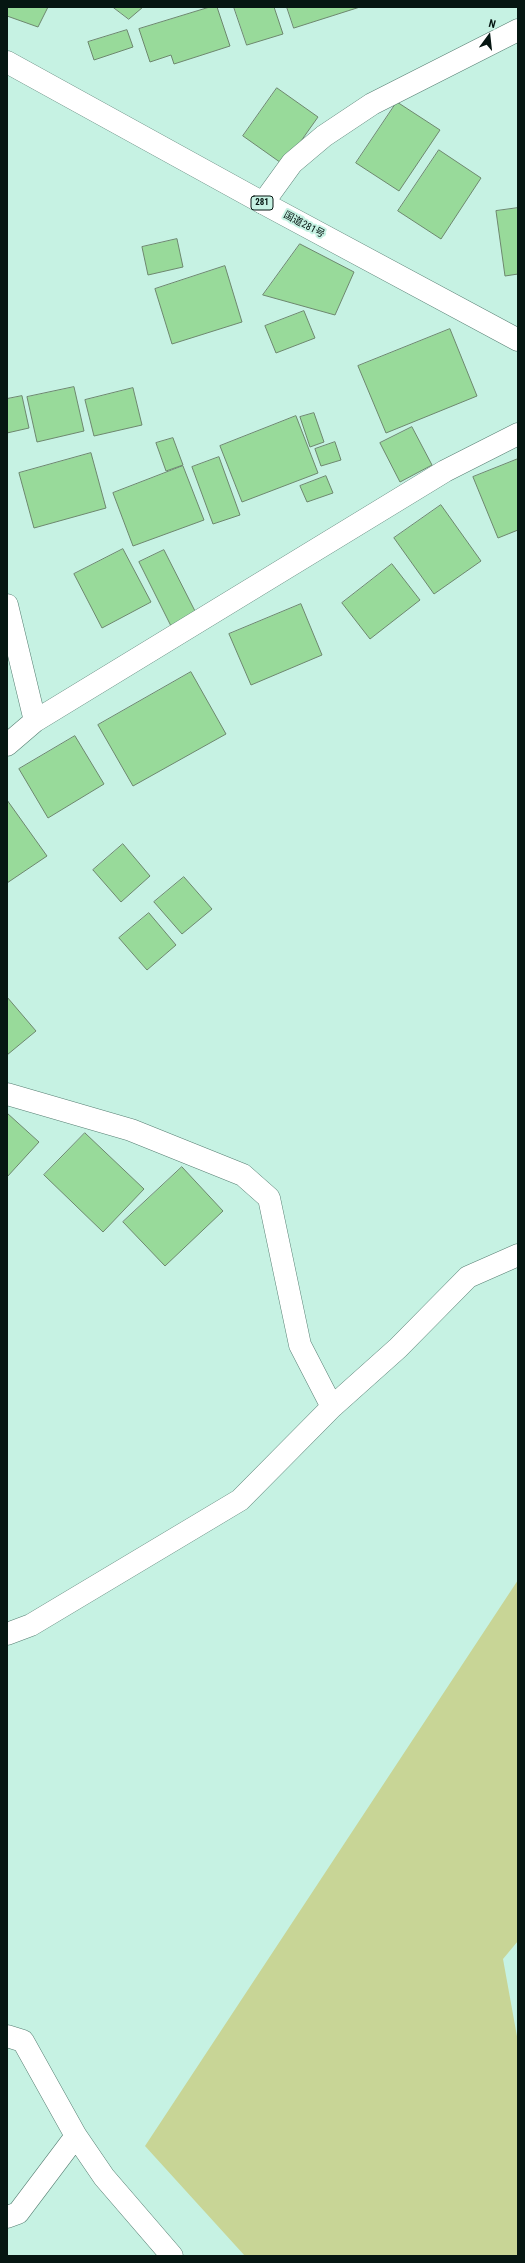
<!DOCTYPE html>
<html>
<head>
<meta charset="utf-8">
<style>
  body { margin:0 }
  #map { position:relative; width:525px; height:2263px; overflow:hidden; background:#c6f2e3; font-family:"Roboto Condensed",sans-serif }
  canvas { display:block }
  .frame { position:absolute; inset:0; border:8px solid #061612; pointer-events:none }
  .north { position:absolute; left:469px; top:16px; width:40px; height:40px; -webkit-text-stroke:3px #c6f2e3; paint-order:stroke; rotate:15deg; font-size:11px; font-weight:700; line-height:16px; text-align:center; color:#061612 }
  .north::after { content:''; display:block; margin:auto; width:14px; height:18px; background:#061612; clip-path:polygon(50% 0,100% 100%,50% 72%,0 100%) }
</style>
</head>
<body>
<div id="map">
<canvas width="525" height="2263"></canvas>
<div class="frame"></div>
<div class="north">N</div>
</div>
<script>
const ctx = document.querySelector('canvas').getContext('2d');
ctx.lineJoin = 'round';
function paint(path, color) { ctx.fillStyle = color; ctx.fill(path, 'evenodd'); }
function stroke(path, color, width, dash) { ctx.strokeStyle = color; ctx.lineWidth = width; ctx.lineCap = dash ? 'butt' : 'round'; ctx.setLineDash(dash || []); ctx.stroke(path); }
function drawText(font, color, halo, rows, align = 'center') {
  ctx.font = font + ' "Roboto Condensed","Noto Sans JP",sans-serif'; ctx.lineWidth = 4; ctx.setLineDash([]); ctx.textBaseline = 'middle'; ctx.strokeStyle = halo; ctx.fillStyle = color; for (const [text, x, y, turn = 0] of rows) {
    ctx.save(); ctx.translate(x, y); ctx.rotate((+turn || 0) * Math.PI / 180); ctx.textAlign = isNaN(turn) ? turn : align; if (halo) ctx.strokeText(text, 0, 0); ctx.fillText(text, 0, 0); ctx.restore();
  }
}
const green = new Path2D(`
  M 518,1580 L 518,1941 L 503,1959 L 518,2042 L 518,2256 L 245,2256 L 145,2146 Z`);
const building = new Path2D(`
  M 7,7 L 48,7 L 38,27 L 7,16 Z
  M 113,7 L 143,7 L 129,19 Z
  M 210,7 L 217,7 L 230,46 L 174,64 L 171,55 L 150,62 L 139,29 Z
  M 234,7 L 274,7 L 283,34 L 247,45 Z
  M 287,7 L 360,7 L 294,28 Z
  M 127,30 L 133,47 L 94,60 L 88,42 Z
  M 277,88 L 318,117 L 284,165 L 243,136 Z
  M 397,102 L 440,130 L 399,191 L 356,163 Z
  M 439,150 L 481,178 L 441,239 L 398,211 Z
  M 518,208 L 518,274 L 505,276 L 496,211 Z
  M 177,239 L 183,267 L 148,275 L 142,247 Z
  M 300,244 L 354,272 L 335,315 L 263,295 Z
  M 225,266 L 242,322 L 172,344 L 155,289 Z
  M 304,311 L 315,338 L 276,353 L 265,326 Z
  M 450,329 L 477,396 L 386,433 L 358,366 Z
  M 74,387 L 84,431 L 37,442 L 27,397 Z
  M 133,388 L 142,425 L 94,436 L 85,400 Z
  M 22,396 L 29,428 L 7,433 L 7,399 Z
  M 314,413 L 324,442 L 310,447 L 300,417 Z
  M 296,416 L 318,473 L 242,502 L 220,446 Z
  M 412,427 L 432,465 L 400,482 L 380,443 Z
  M 173,438 L 183,465 L 166,471 L 156,443 Z
  M 335,442 L 341,460 L 321,466 L 315,449 Z
  M 91,453 L 106,508 L 34,528 L 19,473 Z
  M 219,457 L 240,515 L 213,524 L 192,467 Z
  M 518,459 L 518,530 L 498,538 L 473,477 Z
  M 183,466 L 204,520 L 133,546 L 113,493 Z
  M 326,476 L 333,493 L 307,502 L 300,486 Z
  M 441,505 L 481,561 L 434,594 L 394,538 Z
  M 123,549 L 151,602 L 102,628 L 74,574 Z
  M 164,550 L 197,615 L 172,628 L 139,562 Z
  M 392,564 L 420,600 L 370,639 L 342,603 Z
  M 301,604 L 322,655 L 251,685 L 229,634 Z
  M 191,672 L 226,734 L 133,786 L 98,725 Z
  M 75,736 L 104,784 L 48,818 L 19,769 Z
  M 7,800 L 47,856 L 7,883 Z
  M 123,844 L 150,876 L 121,902 L 93,870 Z
  M 184,877 L 212,909 L 182,934 L 154,902 Z
  M 149,913 L 176,945 L 147,970 L 119,938 Z
  M 7,997 L 36,1031 L 7,1055 Z
  M 7,1113 L 39,1142 L 7,1177 Z
  M 85,1133 L 144,1189 L 103,1232 L 44,1175 Z
  M 182,1167 L 223,1211 L 165,1266 L 123,1222 Z`);
const minor = new Path2D(`
  M 7,605 L 35,721
  M 7,745 L 35,721 L 445,471 L 518,434
  M 7,1094 L 131,1130 L 243,1175 L 269,1198 L 300,1345 L 332,1407
  M 7,1634 L 31,1625 L 240,1500 L 332,1407 L 398,1348 L 468,1277 L 518,1255
  M 7,2036 L 23,2041 L 76,2136 L 104,2177 L 172,2256
  M 7,2217 L 18,2213 L 76,2136`);
const tertiary = new Path2D(`
  M 263,203 L 292,163 L 324,136 L 372,104 L 518,30`);
const trunk = new Path2D(`
  M 7,62 L 263,203 L 518,340`);
const shields = [
  [262,203,22]
];
const shieldNames = [
  ["281",262,203]
];
const streetNames = [
  ["国道281号",304,225,28]
];
paint(green, '#c8d596');
paint(building, '#98da9a');
stroke(building, '#6d876e', 1);
stroke(minor, '#567e72', 23);
stroke(tertiary, '#567e72', 23);
stroke(trunk, '#567e72', 23);
stroke(minor, '#fff', 22);
stroke(tertiary, '#fff', 22);
stroke(trunk, '#fff', 22);
for (const [x, y, w] of shields) { const box = new Path2D(); box.roundRect(x - w / 2, y - 7, w, 14, 3); ctx.fillStyle = '#c6f2e3'; ctx.fill(box); stroke(box, '#061612', 1); }
drawText('bold 9px', '#061612', null, shieldNames);
drawText('10px', '#061612', '#c6f2e3', streetNames);
</script>
</body>
</html>
